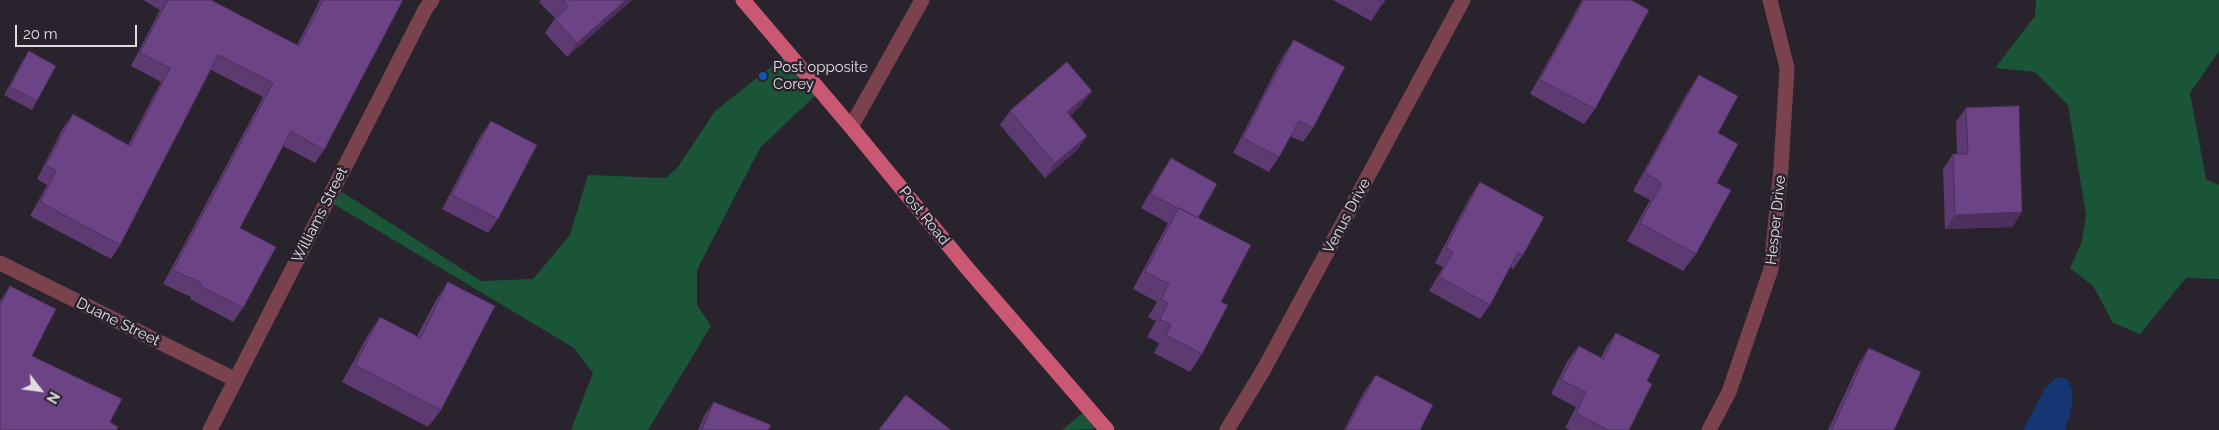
<!DOCTYPE html>
<html>
<head>
<meta charset="utf-8">
<style>
  body { margin:0 }
  #map { position:relative; width:2219px; height:430px; overflow:hidden; background:#29232d; font-family:Raleway,sans-serif }
  canvas { display:block }
  .north { position:absolute; left:15px; top:365px; width:50px; height:50px; -webkit-text-stroke:4px #29232d; paint-order:stroke; rotate:120deg; font-size:14px; font-weight:700; line-height:20px; text-align:center; color:#e0dce2 }
  .north::after { content:''; display:block; margin:auto; width:18px; height:22px; background:#e0dce2; clip-path:polygon(50% 0,100% 100%,50% 72%,0 100%) }
  .scale { position:absolute; left:15px; top:25px; width:122px; height:22px; box-sizing:border-box; border:2px solid #e0dce2; border-top:0; padding-left:6px; font-size:15px; line-height:18px; white-space:nowrap; color:#e0dce2; -webkit-text-stroke:4px #29232d; paint-order:stroke }
</style>
</head>
<body>
<div id="map">
<canvas width="2219" height="430"></canvas>
<div class="north">N</div>
<div class="scale">20 m</div>
</div>
<script>
const ctx = document.querySelector('canvas').getContext('2d');
ctx.lineJoin = 'round';
function paint(path, color) { ctx.fillStyle = color; ctx.fill(path, 'evenodd'); }
function stroke(path, color, width, dash) { ctx.strokeStyle = color; ctx.lineWidth = width; ctx.lineCap = dash ? 'butt' : 'round'; ctx.setLineDash(dash || []); ctx.stroke(path); }
function drawText(font, color, halo, rows, align = 'center') {
  ctx.font = font + ' Raleway,sans-serif'; ctx.lineWidth = 5; ctx.setLineDash([]); ctx.textBaseline = 'middle'; ctx.strokeStyle = halo; ctx.fillStyle = color; for (const [text, x, y, turn = 0] of rows) {
    ctx.save(); ctx.translate(x, y); ctx.rotate((+turn || 0) * Math.PI / 180); ctx.textAlign = isNaN(turn) ? turn : align; if (halo) ctx.strokeText(text, 0, 0); ctx.fillText(text, 0, 0); ctx.restore();
  }
}
const green = new Path2D(`
  M 2036,0 L 2219,0 L 2219,51 L 2190,93 L 2206,179 L 2219,185 L 2219,279 L 2186,278 L 2140,334 L 2113,323 L 2093,286 L 2070,268 L 2082,241 L 2086,215 L 2068,105 L 2035,72 L 1995,68 L 2035,16 Z
  M 790,52 L 822,89 L 760,148 L 697,270 L 697,305 L 711,326 L 648,430 L 571,430 L 593,373 L 574,348 L 332,203 L 342,192 L 481,281 L 533,279 L 570,235 L 588,175 L 666,178 L 678,167 L 715,111 Z
  M 1088,409 L 1100,422 L 1093,429 L 1062,430 Z`);
const water = new Path2D(`
  M 2056,378 L 2066,378 C 2078,393 2071,413 2065,430 L 2023,430 L 2045,388 Z`);
const street = new Path2D(`
  M 851,127 L 922,0
  M 0,263 L 236,380
  M 210,430 L 425,10 L 432,0
  M 1227,430 L 1264,369 L 1463,0
  M 1709,430 L 1729,392 L 1771,269 L 1781,168 L 1787,68 L 1770,0`);
const primary = new Path2D(`
  M 743,0 L 851,127 L 967,268 L 1107,430`);
const wall = new Path2D(`
  M 143,0 L 211,0 L 297,45 L 320,0 L 403,0 L 324,150 L 315,163 L 283,146 L 240,228 L 243,308 L 233,322 L 190,299 L 191,297 L 163,284 L 263,97 L 211,70 L 120,245 L 111,259 L 30,216 L 47,185 L 37,179 L 63,128 L 73,114 L 128,145 L 161,82 L 131,66 L 160,10 Z
  M 541,0 L 632,0 L 567,57 L 545,33 L 555,18 L 539,2 Z
  M 1333,0 L 1385,0 L 1371,21 Z
  M 1582,0 L 1631,0 L 1595,109 L 1584,124 L 1530,94 Z
  M 1294,40 L 1313,128 L 1303,142 L 1290,136 L 1279,157 L 1269,172 L 1233,153 L 1284,54 Z
  M 29,51 L 37,101 L 32,110 L 4,95 L 23,60 Z
  M 1699,75 L 1718,133 L 1717,183 L 1696,254 L 1683,271 L 1627,241 L 1650,200 L 1633,191 L 1687,93 Z
  M 1092,91 L 1081,105 L 1070,116 L 1087,136 L 1077,150 L 1045,178 L 1000,125 L 1010,111 Z
  M 1966,108 L 2022,212 L 2012,227 L 1945,229 L 1943,169 L 1953,154 L 1957,154 L 1956,122 Z
  M 491,121 L 498,219 L 488,233 L 442,209 L 481,135 Z
  M 1171,158 L 1198,218 L 1221,302 L 1202,354 L 1190,372 L 1154,353 L 1159,343 L 1147,337 L 1156,321 L 1148,317 L 1157,302 L 1133,289 L 1168,223 L 1141,208 L 1161,173 Z
  M 1480,182 L 1523,255 L 1513,269 L 1510,267 L 1490,305 L 1480,319 L 1429,291 L 1443,267 L 1435,263 L 1470,197 Z
  M 448,282 L 441,410 L 428,427 L 342,382 L 368,335 L 380,317 L 417,336 L 436,300 Z
  M 10,286 L 32,356 L 110,422 L 0,430 L 0,301 Z
  M 1616,333 L 1647,381 L 1629,430 L 1570,430 L 1565,428 L 1576,407 L 1551,394 L 1568,360 L 1579,346 L 1601,358 L 1606,347 Z
  M 1869,348 L 1894,430 L 1828,430 L 1859,363 Z
  M 1376,375 L 1420,430 L 1344,430 L 1364,392 Z
  M 714,402 L 768,430 L 698,430 L 704,416 Z`);
const shadedWall = new Path2D(`
  M 626,0 L 632,0 L 567,57 L 577,43 Z
  M 1092,91 L 1081,105 L 1057,127 L 1067,112 Z
  M 1087,136 L 1077,150 L 1045,178 L 1055,163 Z
  M 2022,212 L 2012,227 L 1945,229 L 1955,215 Z`);
const building = new Path2D(`
  M 168,0 L 211,0 L 299,46 L 323,0 L 403,0 L 324,150 L 291,131 L 240,228 L 276,247 L 243,308 L 200,286 L 201,283 L 173,270 L 273,83 L 218,55 L 120,245 L 40,202 L 56,171 L 46,165 L 73,114 L 130,146 L 170,68 L 140,53 Z
  M 562,0 L 626,0 L 577,43 L 555,19 L 568,7 Z
  M 1378,0 L 1385,0 L 1384,3 Z
  M 1584,0 L 1631,0 L 1649,10 L 1595,109 L 1540,80 Z
  M 1294,40 L 1345,67 L 1313,128 L 1299,121 L 1279,157 L 1243,138 Z
  M 29,51 L 56,66 L 37,101 L 10,87 Z
  M 1067,62 L 1092,91 L 1067,112 L 1087,136 L 1055,163 L 1010,111 Z
  M 1699,75 L 1738,96 L 1718,133 L 1738,144 L 1717,183 L 1731,190 L 1696,254 L 1640,223 L 1662,183 L 1645,173 Z
  M 2019,106 L 2022,212 L 1955,215 L 1953,154 L 1968,154 L 1966,108 Z
  M 491,121 L 537,145 L 498,219 L 452,195 Z
  M 1171,158 L 1217,184 L 1198,218 L 1179,208 L 1179,209 L 1151,194 Z
  M 1480,182 L 1544,217 L 1523,255 L 1518,252 L 1490,305 L 1439,277 L 1453,252 L 1446,248 Z
  M 1179,208 L 1251,245 L 1221,302 L 1228,305 L 1202,354 L 1166,335 L 1171,325 L 1160,319 L 1168,303 L 1161,300 L 1169,284 L 1145,272 Z
  M 448,282 L 495,306 L 441,410 L 355,365 L 380,317 L 420,338 Z
  M 10,286 L 56,309 L 32,356 L 122,399 L 110,422 L 118,427 L 117,430 L 0,430 L 0,306 Z
  M 1616,333 L 1660,355 L 1647,381 L 1652,384 L 1629,430 L 1608,430 L 1576,413 L 1586,392 L 1561,380 L 1579,346 L 1603,359 Z
  M 1869,348 L 1921,372 L 1894,430 L 1832,430 Z
  M 1376,375 L 1433,405 L 1420,430 L 1346,430 Z
  M 906,395 L 951,430 L 879,430 Z
  M 714,402 L 771,425 L 768,430 L 702,430 Z`);
const markers = [
  [763,76,5,"#1a4fb4"]
];
const poiNames = [
  ["Post opposite",773,67],
  ["Corey",773,84]
];
const streetNames = [
  ["Williams Street",320,215,-63],
  ["Post Road",924,216,51],
  ["Venus Drive",1347,216,-62],
  ["Hesper Drive",1776,220,-84],
  ["Duane Street",118,322,26]
];
paint(green, '#1a5538');
paint(water, '#163573');
stroke(street, '#7a424c', 15);
stroke(primary, '#cb5872', 15);
paint(wall, '#5d3a72');
paint(shadedWall, '#4c2f5d');
paint(building, '#6c4385');
stroke(building, '#4c2f5d', 1);
for (const [x, y, r, color] of markers) { const dot = new Path2D(); dot.arc(x, y, r, 0, 2 * Math.PI); ctx.fillStyle = color; ctx.fill(dot); stroke(dot, '#29232d', 2); }
drawText('15px', '#e0dce2', '#29232d', poiNames, 'left');
drawText('15px', '#e0dce2', '#29232d', streetNames);
</script>
</body>
</html>
